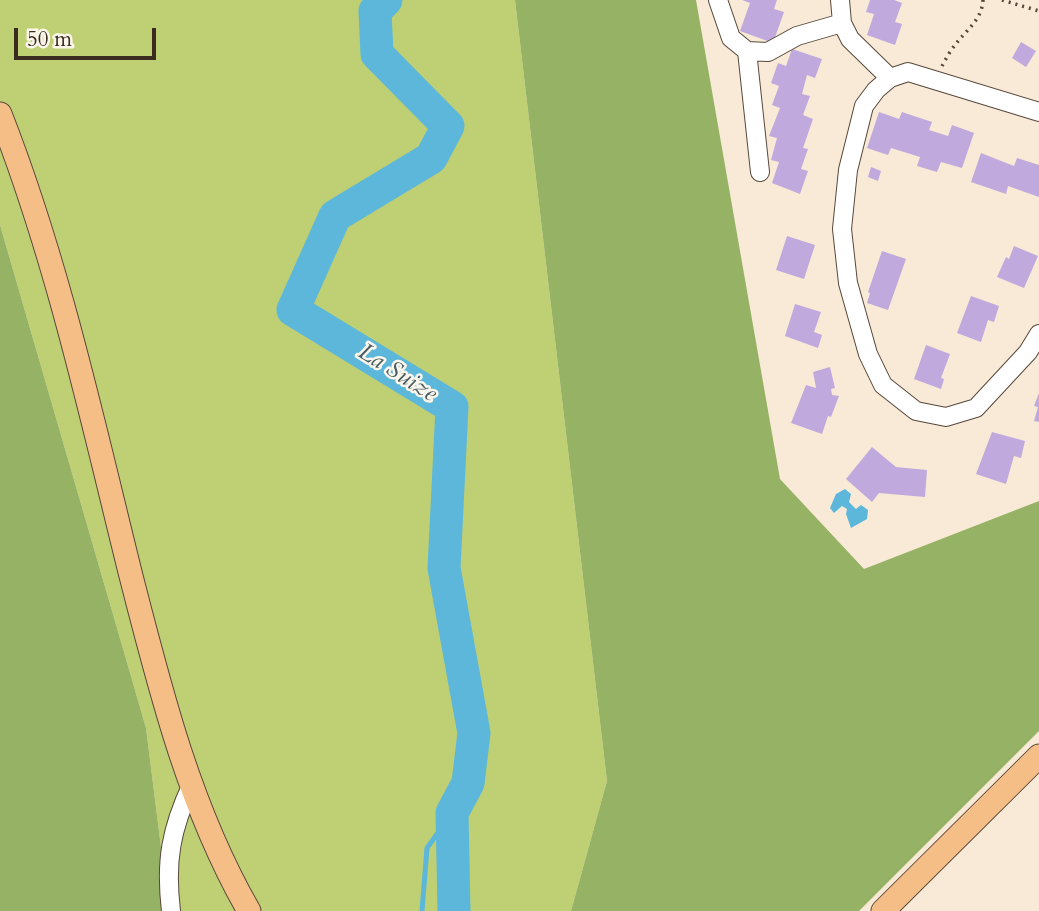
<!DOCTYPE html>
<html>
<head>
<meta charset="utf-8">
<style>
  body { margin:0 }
  #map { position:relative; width:1039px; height:911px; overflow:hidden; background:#f8ead7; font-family:Cardo,serif }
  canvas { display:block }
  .scale { position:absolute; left:14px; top:28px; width:142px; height:32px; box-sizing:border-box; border:4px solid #3b2a1e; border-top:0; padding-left:9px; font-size:21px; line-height:24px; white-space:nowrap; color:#3b2a1e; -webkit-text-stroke:5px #fbf7ec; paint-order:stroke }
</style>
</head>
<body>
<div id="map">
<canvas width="1039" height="911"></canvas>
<div class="scale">50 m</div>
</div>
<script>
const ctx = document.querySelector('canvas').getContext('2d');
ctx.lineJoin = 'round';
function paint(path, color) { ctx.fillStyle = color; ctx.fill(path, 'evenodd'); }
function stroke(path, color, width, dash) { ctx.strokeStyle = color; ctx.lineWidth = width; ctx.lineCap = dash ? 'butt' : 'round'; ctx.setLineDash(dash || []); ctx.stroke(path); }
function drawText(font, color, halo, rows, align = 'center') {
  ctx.font = font + ' Cardo,serif'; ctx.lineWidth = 5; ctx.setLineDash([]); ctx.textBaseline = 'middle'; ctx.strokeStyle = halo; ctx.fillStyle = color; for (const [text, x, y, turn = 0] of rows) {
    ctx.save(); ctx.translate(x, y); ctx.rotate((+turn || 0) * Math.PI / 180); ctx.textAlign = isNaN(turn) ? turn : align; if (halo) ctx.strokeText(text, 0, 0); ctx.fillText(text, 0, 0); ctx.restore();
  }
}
const green = new Path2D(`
  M 0,0 L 515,0 L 607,781 L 571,911 L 169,911 L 146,728 L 0,225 Z`);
const forest = new Path2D(`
  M 515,0 L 696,0 L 780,479 L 864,569 L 1039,501 L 1039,731 L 859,911 L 571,911 L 607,781 Z
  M 0,225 L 146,728 L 169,911 L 0,911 Z`);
const water = new Path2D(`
  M 845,489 L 851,494 L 849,502 L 856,509 L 861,505 L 868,510 L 867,519 L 851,528 L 846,514 L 847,509 L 842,506 L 834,513 L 830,508 L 836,494 Z`);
const stream = new Path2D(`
  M 422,911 L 427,848 L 452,813`);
const river = new Path2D(`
  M 386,0 L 375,11 L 377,54 L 448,126 L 431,158 L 335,216 L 293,310 L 452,407 L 444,568 L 474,733 L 468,783 L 452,813 L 454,911`);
const building = new Path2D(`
  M 742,0 L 777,0 L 774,9 L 784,12 L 773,43 L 740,31 L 750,3 Z
  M 870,0 L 894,0 L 902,3 L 895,22 L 902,24 L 895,45 L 867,35 L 874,14 L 866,12 Z
  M 1021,42 L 1036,51 L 1026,67 L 1012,58 Z
  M 792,49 L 822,59 L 815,78 L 807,75 L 802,94 L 810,96 L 803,115 L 813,119 L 803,148 L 808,149 L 801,169 L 808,171 L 800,194 L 772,183 L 779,162 L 771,160 L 777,138 L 769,136 L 780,108 L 772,105 L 779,86 L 771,83 L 778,63 L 786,66 Z
  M 879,112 L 899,119 L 902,112 L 932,122 L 929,130 L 948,136 L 952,125 L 974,133 L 962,168 L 941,162 L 937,172 L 917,166 L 920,157 L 891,148 L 888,155 L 867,148 Z
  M 981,153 L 1014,166 L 1017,158 L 1039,165 L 1039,197 L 1008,186 L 1006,194 L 971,182 Z
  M 871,167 L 881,171 L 878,181 L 868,177 Z
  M 787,236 L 815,245 L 804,279 L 776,270 Z
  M 1014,246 L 1038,256 L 1024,288 L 997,277 L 1006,257 L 1009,259 Z
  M 882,251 L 906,259 L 888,310 L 867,303 L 870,293 L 868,292 Z
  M 971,296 L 999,306 L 994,322 L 988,320 L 981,342 L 957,333 Z
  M 795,304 L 821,312 L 814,332 L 822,335 L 818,348 L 785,336 Z
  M 926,345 L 950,354 L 941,378 L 944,379 L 941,389 L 914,379 Z
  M 830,367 L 835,388 L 831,389 L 832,395 L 839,396 L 831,417 L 828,416 L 822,434 L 791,423 L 806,385 L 816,388 L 813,372 Z
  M 1039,393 L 1039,422 L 1034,421 L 1038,407 L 1034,406 Z
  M 992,432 L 1025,441 L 1021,458 L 1014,456 L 1006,484 L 976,474 Z
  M 872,447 L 896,467 L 927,470 L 925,497 L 879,493 L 872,502 L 846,479 Z`);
const path = new Path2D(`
  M 1002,0 L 1039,11
  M 942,66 C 946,59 950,51 955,45 C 966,30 982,20 983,0`);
const minor = new Path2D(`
  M 718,0 L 731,38 L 747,51 L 768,52 L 797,36 L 842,23
  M 840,0 L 842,23 L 850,39 L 890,78
  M 747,51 L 760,172
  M 1039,112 L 908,72 L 890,78 L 876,90 L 864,106 L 848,170 L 842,229 L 848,283 L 868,354 L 883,385 L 916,411 L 946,417 L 976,408 L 1028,352 L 1039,334
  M 171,911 C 165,861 171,829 192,784`);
const major = new Path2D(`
  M 0,114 C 58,262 92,419 130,572 C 160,689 189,807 249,911
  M 883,911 L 1039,756`);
const waterNames = [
  ["La Suize",397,374,32]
];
paint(green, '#bed073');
paint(forest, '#96b265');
paint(water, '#5cb7da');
stroke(stream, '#5cb7da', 5);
stroke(river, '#5cb7da', 33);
paint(building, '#c0a9dc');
stroke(minor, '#57473a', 20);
stroke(major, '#57473a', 25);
stroke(path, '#57473a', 3.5, [2, 5]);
stroke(minor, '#fff', 18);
stroke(major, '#f6be87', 23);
drawText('italic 24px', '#475b60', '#fbf7ec', waterNames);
</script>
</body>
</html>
